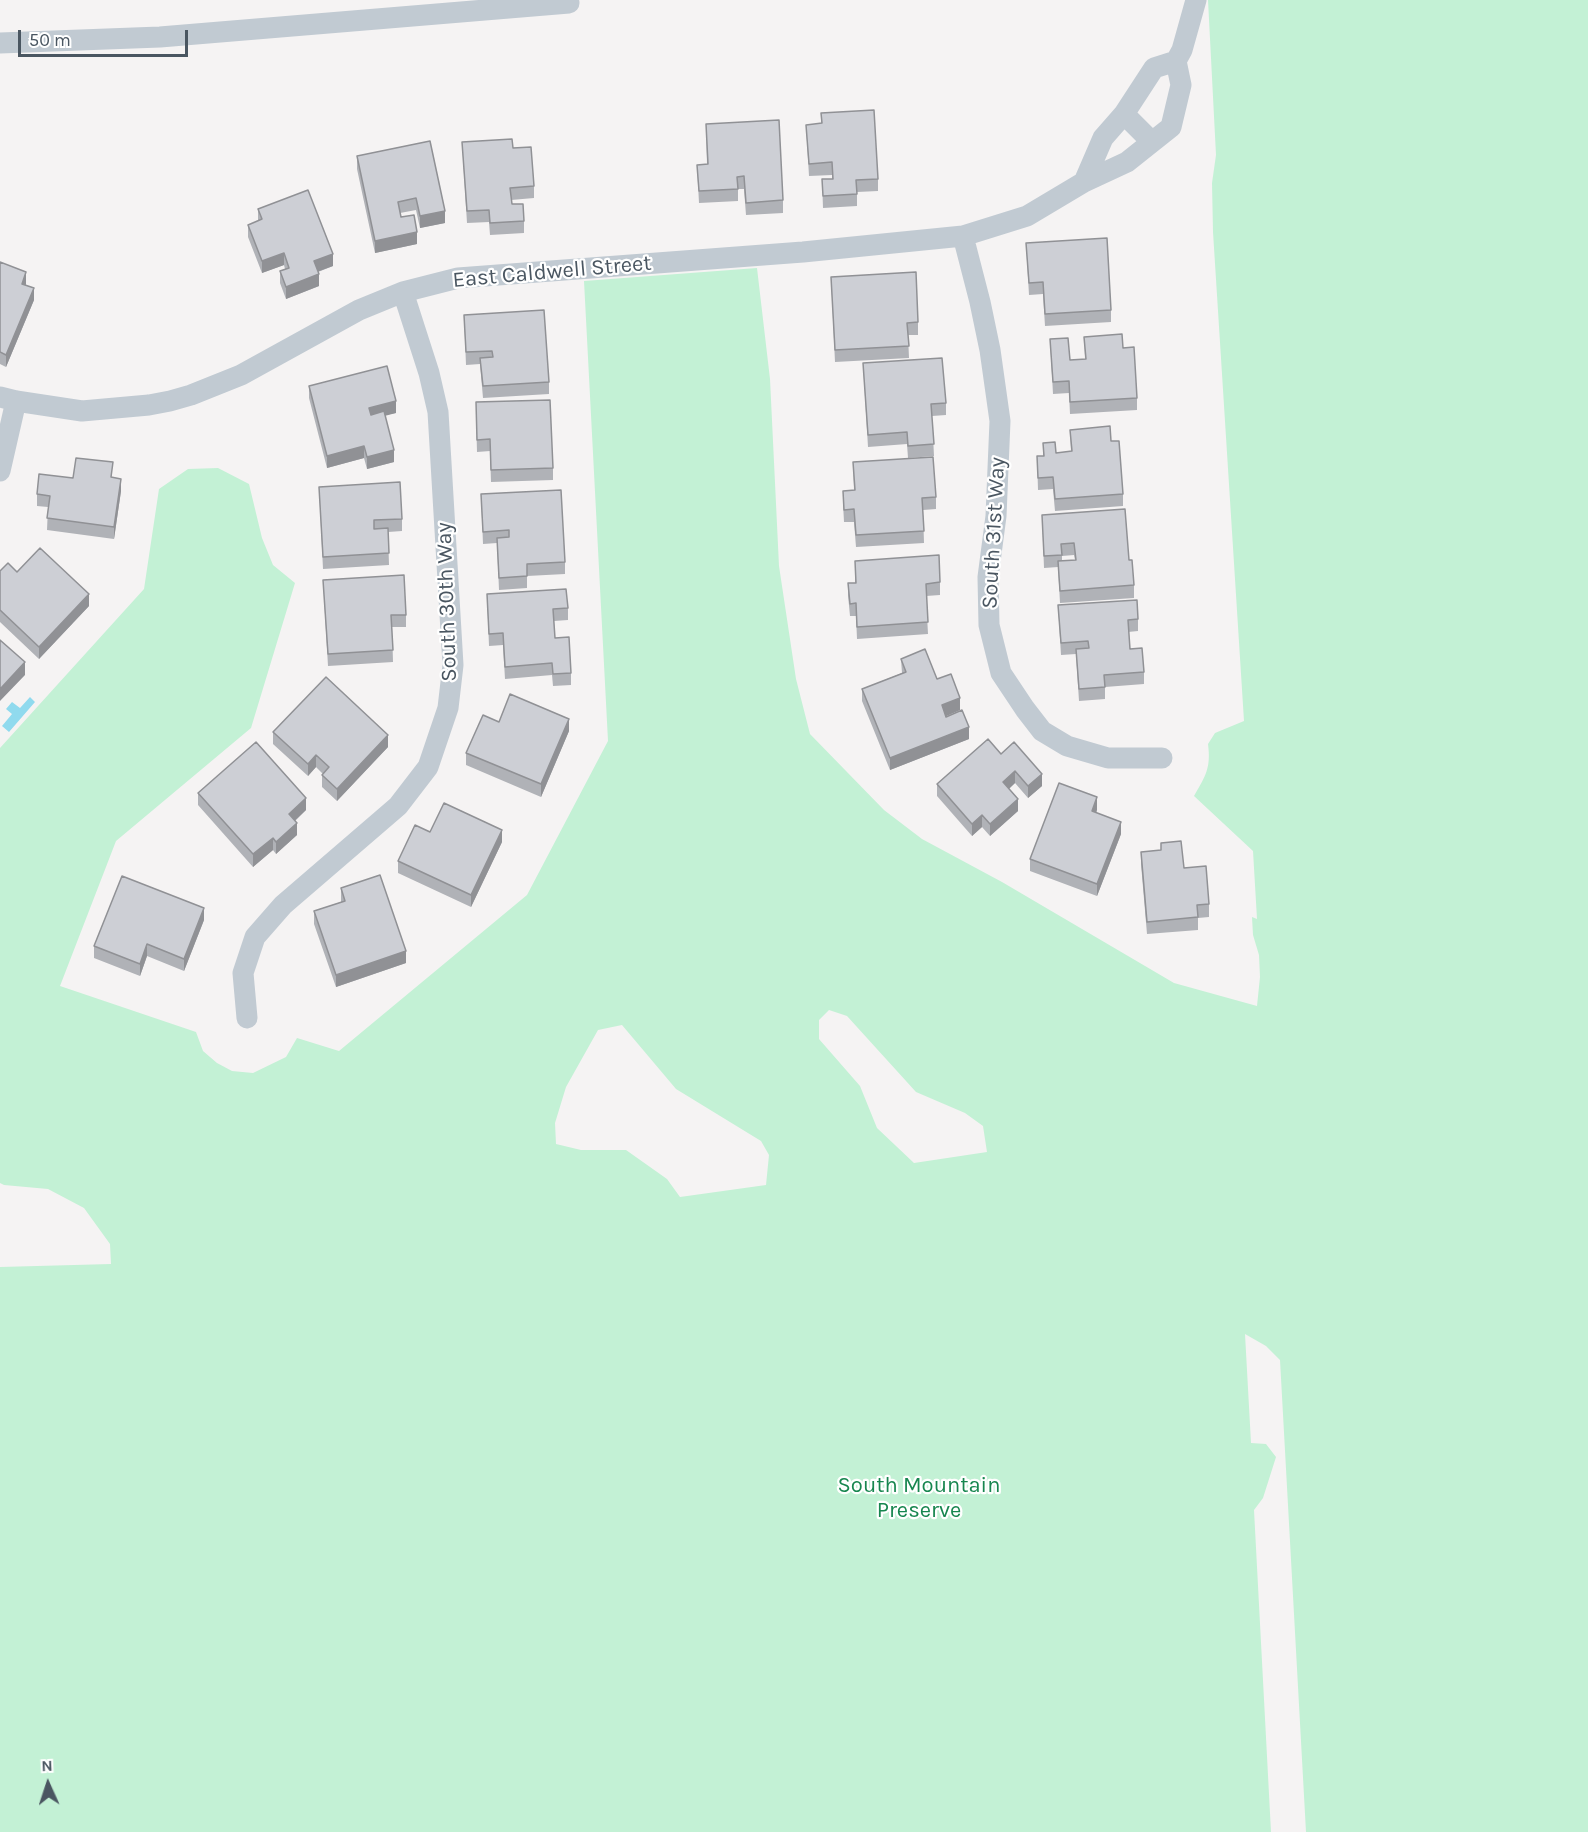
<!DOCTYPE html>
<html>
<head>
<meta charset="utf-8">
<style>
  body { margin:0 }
  #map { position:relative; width:1588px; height:1832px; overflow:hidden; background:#f5f3f3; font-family:Karla,sans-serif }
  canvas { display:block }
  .north { position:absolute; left:18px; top:1754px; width:60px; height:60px; -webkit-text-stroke:4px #fff; paint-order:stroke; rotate:357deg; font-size:16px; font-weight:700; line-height:24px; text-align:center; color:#4a5661 }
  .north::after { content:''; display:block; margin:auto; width:21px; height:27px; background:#4a5661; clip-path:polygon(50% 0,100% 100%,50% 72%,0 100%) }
  .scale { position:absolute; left:18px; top:30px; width:170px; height:27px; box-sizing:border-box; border:3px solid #4a5661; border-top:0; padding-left:8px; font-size:18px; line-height:21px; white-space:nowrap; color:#4a5661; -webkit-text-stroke:4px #fff; paint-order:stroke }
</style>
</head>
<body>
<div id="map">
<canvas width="1588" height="1832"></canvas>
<div class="north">N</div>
<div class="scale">50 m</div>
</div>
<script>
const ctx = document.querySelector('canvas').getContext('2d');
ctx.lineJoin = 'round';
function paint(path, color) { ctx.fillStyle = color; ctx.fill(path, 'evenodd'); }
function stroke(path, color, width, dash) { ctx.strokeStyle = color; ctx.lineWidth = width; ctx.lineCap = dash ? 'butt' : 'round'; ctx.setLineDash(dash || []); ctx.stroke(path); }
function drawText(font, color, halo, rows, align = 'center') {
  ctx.font = font + ' Karla,sans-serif'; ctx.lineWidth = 4.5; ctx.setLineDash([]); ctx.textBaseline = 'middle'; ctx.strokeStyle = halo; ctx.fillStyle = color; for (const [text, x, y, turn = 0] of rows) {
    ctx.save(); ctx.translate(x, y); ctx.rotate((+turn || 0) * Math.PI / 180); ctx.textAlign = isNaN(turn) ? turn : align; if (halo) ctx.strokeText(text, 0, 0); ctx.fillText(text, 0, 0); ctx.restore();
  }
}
const green = new Path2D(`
  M 1208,0 L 1588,0 L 1588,1832 L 1306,1832 L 1280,1360 L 1266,1346 L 1245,1334 L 1251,1443 L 1266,1444 L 1276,1457 L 1263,1498 L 1254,1510 L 1271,1832 L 0,1832 L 0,1267 L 111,1264 L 110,1244 L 84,1208 L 48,1189 L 4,1185 L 0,1183 L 0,748 L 144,589 L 159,489 L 188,469 L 218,468 L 249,484 L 262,538 L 273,565 L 295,583 L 251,728 L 116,841 L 60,986 L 196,1032 L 203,1051 L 217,1063 L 232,1071 L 253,1073 L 286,1057 L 297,1038 L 339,1051 L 527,895 L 608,741 L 584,281 L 757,268 L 770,379 L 779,566 L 796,679 L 810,734 L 884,810 L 922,839 L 1002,882 L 1174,983 L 1257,1006 L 1260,977 L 1259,955 L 1253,935 L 1252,917 L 1257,919 L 1253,851 L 1194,796 C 1206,775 1211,768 1208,744 L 1215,733 L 1244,721 L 1213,232 L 1212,183 L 1216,155 ZM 829,1010 L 847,1016 L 916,1092 L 965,1113 L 983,1126 L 987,1152 L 914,1163 L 877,1128 L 860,1086 L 819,1039 L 819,1020 ZM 622,1025 L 676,1089 L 761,1141 L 769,1155 L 766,1185 L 680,1197 L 667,1179 L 626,1150 L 581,1150 L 556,1144 L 555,1123 L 566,1087 L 598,1030 Z`);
const water = new Path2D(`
  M 30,697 L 35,702 L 9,732 L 2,726 L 12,714 L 6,709 L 12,702 L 20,708 Z`);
const minor = new Path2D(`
  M 0,43 L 160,37 L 569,3
  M 1176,61 L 1182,50 L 1196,0
  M 1124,114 L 1152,142
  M 1084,182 L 1103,138 L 1124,114 L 1154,68 L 1176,61
  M 963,236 L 980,302 L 990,350 L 1000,421 L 996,516 L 988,577 L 989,625 L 1001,673 L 1025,709 L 1042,731 L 1067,746 L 1108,758 L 1162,758
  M 0,397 L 16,401 L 82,411 L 149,405 L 170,401 L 191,395 L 241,375 L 359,310 L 403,292 L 458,278 L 803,252 L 963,236 L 1027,216 L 1084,182 L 1127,162 L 1171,127 L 1181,85 L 1176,61
  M 0,471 L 16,401
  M 247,1018 L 243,973 L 255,937 L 283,905 L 398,806 L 428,767 L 448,708 L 453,665 L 438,412 L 429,373 L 403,292`);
const wall = new Path2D(`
  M 821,113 L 878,179 L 878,191 L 857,192 L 857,206 L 823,208 L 822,179 L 832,179 L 832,175 L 809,176 L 806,125 L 821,124 Z
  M 706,124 L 783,200 L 783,213 L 746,215 L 744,189 L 738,189 L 738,201 L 699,203 L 697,165 L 707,164 Z
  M 430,141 L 445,223 L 420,228 L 416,210 L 400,213 L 401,217 L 417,244 L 375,253 L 357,169 L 357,156 Z
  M 462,142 L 513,148 L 534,186 L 534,198 L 511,200 L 512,204 L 524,221 L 524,233 L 490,235 L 489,222 L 467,223 Z
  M 258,209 L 333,266 L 318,272 L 319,286 L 286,299 L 280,283 L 280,271 L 285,269 L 284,265 L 262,273 L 248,237 L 248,225 L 258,221 Z
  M 1026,243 L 1111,310 L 1111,322 L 1045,326 L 1043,294 L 1029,295 Z
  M 0,262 L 26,285 L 34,300 L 6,367 L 0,364 Z
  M 831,277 L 918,322 L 918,335 L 908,335 L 909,358 L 835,362 Z
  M 464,315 L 549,382 L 549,394 L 483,398 L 480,364 L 466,365 Z
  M 1084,337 L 1123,348 L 1137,398 L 1137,410 L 1070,414 L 1069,393 L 1053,394 L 1050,339 L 1070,360 L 1085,359 Z
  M 863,363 L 946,403 L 946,415 L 932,416 L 934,456 L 908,458 L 907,444 L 868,447 Z
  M 309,386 L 396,413 L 385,415 L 394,462 L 367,469 L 364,458 L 327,468 L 309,398 Z
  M 476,415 L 553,468 L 553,480 L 491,482 L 490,451 L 477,452 Z
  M 1070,430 L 1111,441 L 1123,494 L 1123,506 L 1055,511 L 1053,489 L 1038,490 L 1037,456 L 1043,456 L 1043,443 L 1056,453 L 1071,451 Z
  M 853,462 L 936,497 L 936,509 L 923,510 L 924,543 L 856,547 L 854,522 L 844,522 L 843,503 L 843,491 L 854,490 Z
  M 112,477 L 121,491 L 114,539 L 47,530 L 48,507 L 37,506 L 37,494 L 73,478 Z
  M 319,487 L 402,519 L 402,531 L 388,532 L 389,565 L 323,569 Z
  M 481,494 L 565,562 L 565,574 L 527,576 L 527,588 L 499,590 L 497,543 L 483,544 Z
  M 1042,515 L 1129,560 L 1134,585 L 1134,598 L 1060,603 L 1058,567 L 1044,568 ZM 1074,555 L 1075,560 L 1062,561 L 1062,556 Z
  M 855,561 L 940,582 L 940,595 L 926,596 L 928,634 L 857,639 L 856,616 L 850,616 L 848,595 L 848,583 L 855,583 Z
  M 0,571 L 17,572 L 89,606 L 39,659 L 0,622 Z
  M 323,580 L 406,615 L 406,627 L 392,627 L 393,662 L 328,666 Z
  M 487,594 L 568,608 L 568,620 L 554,621 L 555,638 L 571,673 L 571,685 L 553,686 L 552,675 L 505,679 L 503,645 L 489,646 Z
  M 1058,605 L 1138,619 L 1138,631 L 1128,632 L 1130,649 L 1144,672 L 1144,684 L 1105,687 L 1105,699 L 1079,701 L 1076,654 L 1061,655 Z
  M 901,659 L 937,679 L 960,710 L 946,716 L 969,739 L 890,770 L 862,701 L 862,689 L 902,673 Z
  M 499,722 L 569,731 L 541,797 L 466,765 L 466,753 Z
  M 273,732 L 388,747 L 337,801 L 322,787 L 322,775 L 323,774 L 316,767 L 308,776 L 273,744 Z
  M 1001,754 L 1042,786 L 1028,798 L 1015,783 L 1009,789 L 1018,811 L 990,836 L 982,827 L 972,836 L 937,796 L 937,784 Z
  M 198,793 L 306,810 L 295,821 L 297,835 L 276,854 L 273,850 L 253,867 L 198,805 Z
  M 1097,810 L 1096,813 L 1121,834 L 1097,896 L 1030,871 L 1030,859 Z
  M 430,832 L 502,842 L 471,907 L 398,873 L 398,861 Z
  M 1161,843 L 1184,868 L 1209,904 L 1209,917 L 1198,918 L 1198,930 L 1147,934 L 1141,864 L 1141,852 L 1161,850 Z
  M 341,888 L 406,963 L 336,987 L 314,924 L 314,911 L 341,902 Z
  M 204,920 L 184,971 L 147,956 L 140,976 L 94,958 L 94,946 Z`);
const shadedWall = new Path2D(`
  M 445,211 L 445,223 L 420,228 L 420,216 Z
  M 417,232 L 417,244 L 375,253 L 375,241 Z
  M 284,253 L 284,265 L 262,273 L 262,261 Z
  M 333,254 L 333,266 L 314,273 L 314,261 Z
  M 26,272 L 26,285 L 22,284 Z
  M 319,274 L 319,286 L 286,299 L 286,287 Z
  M 34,288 L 34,300 L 6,367 L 6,355 Z
  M 396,401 L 396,413 L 369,420 L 369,408 Z
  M 364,446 L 364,458 L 327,468 L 327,456 Z
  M 394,450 L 394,462 L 367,469 L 367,457 Z
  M 121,479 L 121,491 L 114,539 L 114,527 Z
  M 89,594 L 89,606 L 39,659 L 39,647 Z
  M 25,662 L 25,675 L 0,701 L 0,689 Z
  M 960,698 L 960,710 L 942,718 L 942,705 Z
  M 569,719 L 569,731 L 541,797 L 541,784 Z
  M 969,727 L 969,739 L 890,770 L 890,758 Z
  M 388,735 L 388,747 L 337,801 L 337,789 Z
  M 316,755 L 316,767 L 308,776 L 308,764 Z
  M 1015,771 L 1015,783 L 1003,794 L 1003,782 Z
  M 1042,774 L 1042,786 L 1028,798 L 1028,786 Z
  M 1097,797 L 1097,810 L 1092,823 L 1092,811 Z
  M 306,798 L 306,810 L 289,826 L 289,814 Z
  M 1018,799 L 1018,811 L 990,836 L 990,824 Z
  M 982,815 L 982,827 L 972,836 L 972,824 Z
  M 1121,822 L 1121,834 L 1097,896 L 1097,884 Z
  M 297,823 L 297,835 L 276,854 L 276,842 Z
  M 502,830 L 502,842 L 471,907 L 471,895 Z
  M 273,838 L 273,850 L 253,867 L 253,854 Z
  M 204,908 L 204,920 L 184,971 L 184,959 Z
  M 147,944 L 147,956 L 140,976 L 140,964 Z
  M 406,951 L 406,963 L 336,987 L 336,975 Z`);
const building = new Path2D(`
  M 874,110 L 878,179 L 856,180 L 857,194 L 823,196 L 822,179 L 833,179 L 832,162 L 809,164 L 806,125 L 822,123 L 821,113 Z
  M 779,120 L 783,200 L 746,203 L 744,176 L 737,177 L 738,189 L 699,191 L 697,165 L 708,164 L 706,124 Z
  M 512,139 L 513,148 L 531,147 L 534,186 L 510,188 L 512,204 L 523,204 L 524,221 L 490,223 L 489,210 L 467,211 L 462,142 Z
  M 430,141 L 445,211 L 420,216 L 416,198 L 398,202 L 401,217 L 414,215 L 417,232 L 375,241 L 357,156 Z
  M 308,190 L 333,254 L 314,261 L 319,274 L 286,287 L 280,271 L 289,268 L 284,253 L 262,261 L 248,225 L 262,219 L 258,209 Z
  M 1107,238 L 1111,310 L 1045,314 L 1043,282 L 1029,283 L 1026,243 Z
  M 0,262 L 26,272 L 22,284 L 34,288 L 6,355 L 0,352 Z
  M 916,272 L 918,322 L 907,323 L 909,346 L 835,350 L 831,277 Z
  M 544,310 L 549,382 L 483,386 L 480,358 L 493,357 L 492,351 L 466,352 L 464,315 Z
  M 1122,334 L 1123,348 L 1134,347 L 1137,398 L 1070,402 L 1069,381 L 1053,382 L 1050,339 L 1068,338 L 1070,360 L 1086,359 L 1084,337 Z
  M 942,358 L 946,403 L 931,404 L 934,444 L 908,446 L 907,432 L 868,435 L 863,363 Z
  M 387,366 L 396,401 L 369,408 L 371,415 L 384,411 L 394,450 L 367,457 L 364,446 L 327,456 L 309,386 Z
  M 550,400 L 553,468 L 491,470 L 490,439 L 477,440 L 476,402 Z
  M 1110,426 L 1111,441 L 1119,441 L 1123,494 L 1055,499 L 1053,477 L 1038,478 L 1037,456 L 1044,456 L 1043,443 L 1055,442 L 1056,453 L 1072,451 L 1070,430 Z
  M 933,457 L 936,497 L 922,498 L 924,531 L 856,535 L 854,509 L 844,510 L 843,491 L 855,490 L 853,462 Z
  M 76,458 L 113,462 L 111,477 L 121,479 L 114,527 L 47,518 L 50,496 L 37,494 L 39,474 L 73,478 Z
  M 400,482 L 402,519 L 374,520 L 374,529 L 388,528 L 389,553 L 323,557 L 319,487 Z
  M 561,490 L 565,562 L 527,564 L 527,576 L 499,578 L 497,538 L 509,537 L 509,530 L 483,532 L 481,494 Z
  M 1125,509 L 1129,560 L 1132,560 L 1134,585 L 1060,591 L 1058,561 L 1076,560 L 1074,543 L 1061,544 L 1062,555 L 1044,556 L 1042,515 Z
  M 40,548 L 89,594 L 39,647 L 0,610 L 0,571 L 8,563 L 17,572 Z
  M 939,555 L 940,582 L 926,584 L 928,622 L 857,627 L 856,603 L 850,604 L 848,583 L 856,583 L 855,561 Z
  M 404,575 L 406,615 L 391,615 L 393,650 L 328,654 L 323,580 Z
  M 566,589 L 568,608 L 553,609 L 555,638 L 569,637 L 571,673 L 553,674 L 552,663 L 505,667 L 503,633 L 489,634 L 487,594 Z
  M 1137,600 L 1138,619 L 1128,620 L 1130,649 L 1142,648 L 1144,672 L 1104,675 L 1105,687 L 1079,689 L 1076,649 L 1089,648 L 1088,641 L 1061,643 L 1058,605 Z
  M 0,640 L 25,662 L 0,689 Z
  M 925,649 L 937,679 L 951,674 L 960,698 L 942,705 L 946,717 L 962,710 L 969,727 L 890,758 L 862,689 L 906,672 L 901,659 Z
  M 326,677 L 388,735 L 337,789 L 322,775 L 329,767 L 316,755 L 308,764 L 273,732 Z
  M 510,694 L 569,719 L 541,784 L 466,753 L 483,715 L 499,722 Z
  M 988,739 L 1001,754 L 1014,742 L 1042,774 L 1028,786 L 1015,771 L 1003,782 L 1018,799 L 990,824 L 982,815 L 972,824 L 937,784 Z
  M 256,742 L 306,798 L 289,814 L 297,823 L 276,842 L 273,838 L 253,854 L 198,793 Z
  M 1059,783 L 1097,797 L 1092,811 L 1121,822 L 1097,884 L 1030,859 Z
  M 444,803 L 502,830 L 471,895 L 398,861 L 415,825 L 430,832 Z
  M 1181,841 L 1184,868 L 1206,866 L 1209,904 L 1197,905 L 1198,917 L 1147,922 L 1141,852 L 1161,850 L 1161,843 Z
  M 380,875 L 406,951 L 336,975 L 314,911 L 345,901 L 341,888 Z
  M 122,876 L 204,908 L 184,959 L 147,944 L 140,964 L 94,946 Z`);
const streetNames = [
  ["East Caldwell Street",552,272,-5],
  ["South 31st Way",994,533,-87],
  ["South 30th Way",447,602,-92]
];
const parkNames = [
  ["South Mountain",919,1486],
  ["Preserve",919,1511]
];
paint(green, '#c3f1d5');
paint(water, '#90daee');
stroke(minor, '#c1cad2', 21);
paint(wall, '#b0b2b7');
paint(shadedWall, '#909195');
paint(building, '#cdcfd5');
stroke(building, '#909195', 1.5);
drawText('22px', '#4a5661', '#fff', streetNames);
drawText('22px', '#17864f', '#fff', parkNames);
</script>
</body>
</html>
